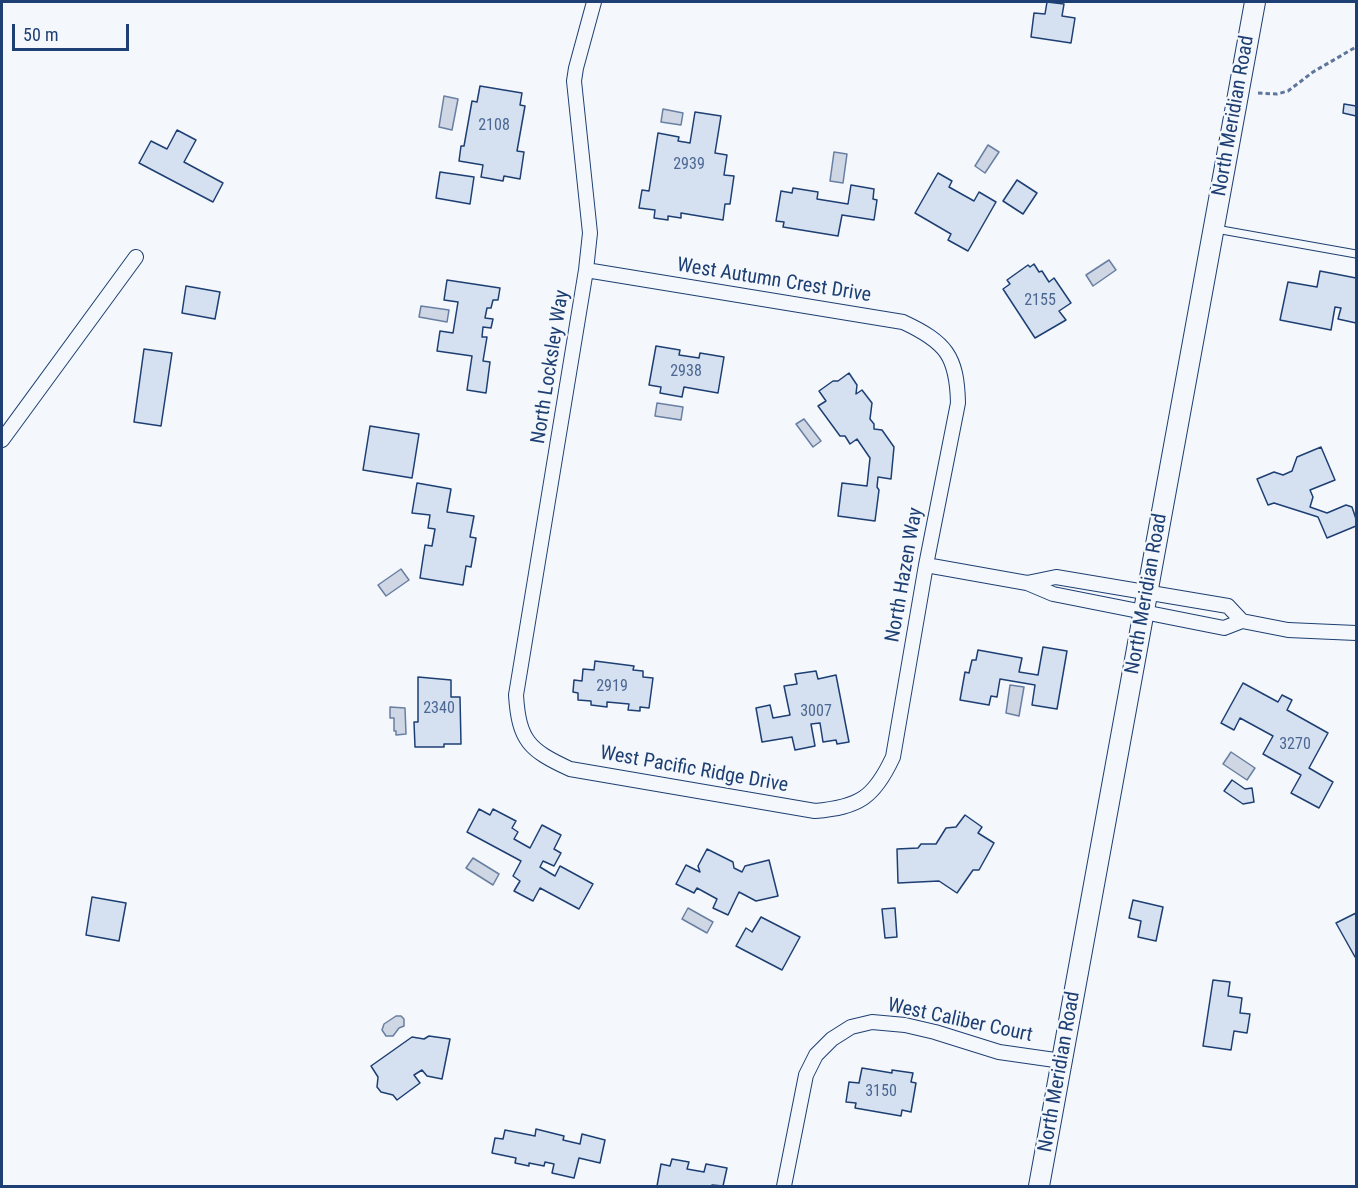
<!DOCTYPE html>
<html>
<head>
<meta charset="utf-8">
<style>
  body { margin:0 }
  #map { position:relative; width:1358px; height:1188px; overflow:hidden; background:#f4f7fb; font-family:"Roboto Condensed",sans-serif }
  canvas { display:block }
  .frame { position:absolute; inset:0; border:3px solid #1d3f73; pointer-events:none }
  .scale { position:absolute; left:12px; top:24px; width:117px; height:27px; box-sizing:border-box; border:3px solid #1d3f73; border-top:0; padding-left:8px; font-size:18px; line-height:21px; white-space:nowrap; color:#1d3f73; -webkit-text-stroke:4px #f4f7fb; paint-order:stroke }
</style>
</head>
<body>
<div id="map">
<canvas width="1358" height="1188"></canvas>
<div class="frame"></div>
<div class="scale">50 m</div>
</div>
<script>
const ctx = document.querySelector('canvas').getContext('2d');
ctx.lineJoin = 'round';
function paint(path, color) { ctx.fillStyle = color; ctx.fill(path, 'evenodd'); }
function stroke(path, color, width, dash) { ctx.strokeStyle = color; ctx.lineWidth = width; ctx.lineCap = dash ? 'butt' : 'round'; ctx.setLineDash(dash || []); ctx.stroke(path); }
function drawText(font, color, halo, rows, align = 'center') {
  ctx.font = font + ' "Roboto Condensed",sans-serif'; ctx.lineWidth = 4.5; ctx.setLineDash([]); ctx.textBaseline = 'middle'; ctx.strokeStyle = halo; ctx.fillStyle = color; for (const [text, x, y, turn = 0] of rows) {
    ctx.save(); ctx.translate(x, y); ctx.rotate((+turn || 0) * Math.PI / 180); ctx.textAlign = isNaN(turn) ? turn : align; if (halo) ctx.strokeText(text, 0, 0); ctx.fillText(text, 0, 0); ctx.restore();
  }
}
const water = new Path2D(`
  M 444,96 L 458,99 L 452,130 L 439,127 Z
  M 663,109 L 683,113 L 681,125 L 661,122 Z
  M 988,145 L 999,152 L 985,173 L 975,166 Z
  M 834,152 L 847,154 L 843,183 L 830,181 Z
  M 1109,260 L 1116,270 L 1093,286 L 1086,275 Z
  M 421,306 L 449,310 L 447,322 L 419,317 Z
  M 657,403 L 683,407 L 681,420 L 655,416 Z
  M 804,419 L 821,441 L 813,447 L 796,424 Z
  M 401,569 L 409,580 L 386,596 L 378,585 Z
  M 1010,685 L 1024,687 L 1019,716 L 1006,713 Z
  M 390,707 L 405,708 L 406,734 L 396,735 L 396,731 L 394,731 L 394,718 L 390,718 Z
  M 1231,752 L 1255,768 L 1247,780 L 1223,764 Z
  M 473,858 L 499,874 L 493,885 L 466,868 Z
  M 688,908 L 713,922 L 707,933 L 682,919 Z
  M 396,1016 L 401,1016 L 404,1019 L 404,1026 L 399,1028 L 393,1036 L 386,1036 L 382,1030 L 384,1024 Z`);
const building = new Path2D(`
  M 1047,2 L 1064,4 L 1062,16 L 1075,18 L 1071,43 L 1031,37 L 1034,13 L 1045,14 Z
  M 480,86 L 522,93 L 520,105 L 525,106 L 517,151 L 524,152 L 520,179 L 504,176 L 503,181 L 481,177 L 483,165 L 459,161 L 461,146 L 464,146 L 472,101 L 477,102 Z
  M 1344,104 L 1356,106 L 1356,116 L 1343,113 Z
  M 695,112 L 721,116 L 715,153 L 727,155 L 724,175 L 734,176 L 730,204 L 725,204 L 723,220 L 681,213 L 681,218 L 668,216 L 668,220 L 654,218 L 655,210 L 639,208 L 642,190 L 649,191 L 658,133 L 679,137 L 678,141 L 690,143 Z
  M 177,130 L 196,140 L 184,162 L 223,183 L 213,202 L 139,163 L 151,141 L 167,149 Z
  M 440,172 L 474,177 L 470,204 L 436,198 Z
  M 938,173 L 952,181 L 949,187 L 974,201 L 979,192 L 996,202 L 968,251 L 948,240 L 951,234 L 915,213 Z
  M 1017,180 L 1037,193 L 1023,214 L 1003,201 Z
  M 851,185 L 874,189 L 873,199 L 877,200 L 874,220 L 842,215 L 838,236 L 783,227 L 784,222 L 776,221 L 781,191 L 792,193 L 793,188 L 818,192 L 817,199 L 848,204 Z
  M 1034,264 L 1039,272 L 1042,271 L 1049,282 L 1054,278 L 1071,303 L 1059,311 L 1066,320 L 1035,338 L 1003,289 L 1010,284 L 1007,280 L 1028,265 L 1030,267 Z
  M 1320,271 L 1356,278 L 1356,323 L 1338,319 L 1341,308 L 1335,307 L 1331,330 L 1280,320 L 1288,282 L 1317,287 Z
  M 447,280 L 500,288 L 498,300 L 493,300 L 491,308 L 487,308 L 485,318 L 493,319 L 491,328 L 483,327 L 482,337 L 487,337 L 483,361 L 490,362 L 486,393 L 467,390 L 472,356 L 437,351 L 440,331 L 453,333 L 458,302 L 444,300 Z
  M 186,286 L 220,292 L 215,319 L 182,313 Z
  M 656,346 L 680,350 L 679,355 L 699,358 L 700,353 L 724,357 L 718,393 L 684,387 L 682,397 L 660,393 L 661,387 L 649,385 Z
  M 144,349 L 172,353 L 161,426 L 134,422 Z
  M 849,373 L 857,385 L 856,394 L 862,390 L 872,403 L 870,419 L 874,424 L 874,429 L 882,430 L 894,447 L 891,479 L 878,477 L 877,487 L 879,490 L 875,521 L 838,516 L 842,483 L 867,486 L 870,458 L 857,439 L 850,444 L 845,436 L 840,436 L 818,406 L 826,401 L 819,391 L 833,381 L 838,381 Z
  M 370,426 L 419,434 L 412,478 L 363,470 Z
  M 1321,447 L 1335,480 L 1310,490 L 1313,497 L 1310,507 L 1327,513 L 1346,505 L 1352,507 L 1356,519 L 1356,526 L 1327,538 L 1318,517 L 1274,503 L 1268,505 L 1257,479 L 1274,472 L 1283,475 L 1292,471 L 1297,457 Z
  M 417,483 L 451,489 L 447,512 L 474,516 L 470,537 L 476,538 L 471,567 L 466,566 L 463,585 L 420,578 L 425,545 L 432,546 L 435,529 L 428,528 L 430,515 L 412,513 Z
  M 1043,647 L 1067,651 L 1057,709 L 1032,705 L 1035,685 L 1000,679 L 997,697 L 991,696 L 989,705 L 960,700 L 965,672 L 969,673 L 972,660 L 976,660 L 978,650 L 1022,658 L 1019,672 L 1038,675 Z
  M 595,661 L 634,666 L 633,670 L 643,671 L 643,677 L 653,678 L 649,708 L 640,707 L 640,711 L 628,710 L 629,704 L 607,702 L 607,707 L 591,705 L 591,701 L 578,700 L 578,693 L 573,692 L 574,680 L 582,681 L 583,669 L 594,670 Z
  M 816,671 L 818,679 L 836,675 L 849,742 L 837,744 L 836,740 L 823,742 L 820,723 L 811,724 L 815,746 L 795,750 L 792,737 L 762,742 L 756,708 L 770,705 L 773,718 L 790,715 L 784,686 L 797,684 L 795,674 Z
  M 418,677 L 451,680 L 451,697 L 460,697 L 461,744 L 444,744 L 444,747 L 415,747 L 414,722 L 418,722 Z
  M 1243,683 L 1278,702 L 1282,695 L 1292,700 L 1287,710 L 1328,733 L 1309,768 L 1333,782 L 1319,808 L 1291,793 L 1301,775 L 1263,754 L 1273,736 L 1240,718 L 1234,730 L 1221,723 Z
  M 1232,780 L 1245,789 L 1252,788 L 1254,802 L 1243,804 L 1224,791 Z
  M 479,809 L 490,815 L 493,809 L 516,821 L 512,828 L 518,832 L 514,839 L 530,848 L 542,825 L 561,835 L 554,849 L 561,853 L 554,866 L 543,861 L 540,867 L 555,876 L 560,866 L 593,884 L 579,909 L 540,888 L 533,901 L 514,891 L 520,881 L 513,876 L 521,861 L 467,832 Z
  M 965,815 L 982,827 L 978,833 L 994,843 L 979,870 L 973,870 L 957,893 L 939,881 L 898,883 L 897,849 L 918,848 L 921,844 L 936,844 L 946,828 L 956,827 Z
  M 707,849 L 733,862 L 734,868 L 742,872 L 745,866 L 769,860 L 778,896 L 756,901 L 739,892 L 728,915 L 713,908 L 717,899 L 697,888 L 694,893 L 676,884 L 686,865 L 700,872 L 698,866 Z
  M 92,897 L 126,903 L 119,941 L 86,935 Z
  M 1133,900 L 1163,907 L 1156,941 L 1138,937 L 1141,921 L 1129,918 Z
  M 895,908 L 897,937 L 885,938 L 882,909 Z
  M 1356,913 L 1356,956 L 1355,957 L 1336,923 Z
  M 761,917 L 800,937 L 782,970 L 736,946 L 746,928 L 752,932 Z
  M 1213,980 L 1230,982 L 1228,996 L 1242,998 L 1240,1013 L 1250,1014 L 1247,1033 L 1234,1031 L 1231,1050 L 1203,1046 Z
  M 429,1036 L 450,1039 L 442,1079 L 427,1076 L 422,1070 L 414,1075 L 420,1083 L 397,1100 L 393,1095 L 381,1092 L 377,1087 L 378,1077 L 371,1066 L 412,1037 L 424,1039 Z
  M 862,1068 L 892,1073 L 892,1070 L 913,1073 L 911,1082 L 916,1083 L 911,1112 L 902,1110 L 901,1116 L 855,1108 L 856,1103 L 846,1102 L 849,1082 L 859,1083 Z
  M 536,1129 L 564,1136 L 563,1140 L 580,1144 L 582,1134 L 605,1140 L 600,1163 L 579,1158 L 574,1178 L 552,1173 L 554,1164 L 545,1162 L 544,1166 L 529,1163 L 529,1166 L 515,1163 L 516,1158 L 492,1153 L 495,1138 L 503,1139 L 505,1130 L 535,1136 Z
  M 672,1159 L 689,1162 L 687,1169 L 704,1172 L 706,1164 L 727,1168 L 723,1186 L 712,1185 L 712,1186 L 657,1186 L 661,1164 L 670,1166 Z`);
const path = new Path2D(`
  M 1258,93 L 1277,94 L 1288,91 L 1313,72 L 1356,47`);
const lane = new Path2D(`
  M 1216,229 L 1356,254`);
const street = new Path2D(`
  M 586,270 L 903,322 C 946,342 957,356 958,403 L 926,565 L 893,757 C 874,798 859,807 815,811 L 570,769 C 529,750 519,741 516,695 L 586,270 L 590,233 L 574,81 L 576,68 L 594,2
  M 2,440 L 136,257
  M 926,565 L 1027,583
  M 1242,621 L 1228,606 L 1056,577 L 1027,583 L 1053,594 L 1224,628 L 1242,621 L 1288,630 L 1356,633
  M 784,1186 L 806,1075 L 816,1055 L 832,1039 L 851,1027 L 872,1022 L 905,1025 L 935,1032 L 999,1052 L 1062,1061`);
const secondary = new Path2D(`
  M 1039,1186 L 1255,2`);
const numberNames = [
  ["2108",494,126],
  ["2939",689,165],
  ["2155",1040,301],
  ["2938",686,372],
  ["2919",612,687],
  ["2340",439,709],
  ["3007",816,712],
  ["3270",1295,745],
  ["3150",881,1092]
];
const streetNames = [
  ["North Meridian Road",1234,116,-80],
  ["West Autumn Crest Drive",774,281,9],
  ["North Locksley Way",551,367,-81],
  ["North Hazen Way",905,575,-80],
  ["North Meridian Road",1147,594,-80],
  ["West Pacific Ridge Drive",694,770,10],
  ["West Caliber Court",960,1021,12],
  ["North Meridian Road",1060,1072,-80]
];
paint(water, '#cfd7e4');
stroke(water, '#687fa3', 1.5);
paint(building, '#d5e0f0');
stroke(building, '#1d3f73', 1.5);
stroke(lane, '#1d3f73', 9);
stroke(street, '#1d3f73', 16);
stroke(secondary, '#1d3f73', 22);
stroke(path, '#5e769c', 3, [4.5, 3]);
stroke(lane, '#f4f7fb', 7);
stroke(street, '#f4f7fb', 14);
stroke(secondary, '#f4f7fb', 20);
drawText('16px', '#4b6792', null, numberNames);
drawText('20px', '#1d3f73', '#f4f7fb', streetNames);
</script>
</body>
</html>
